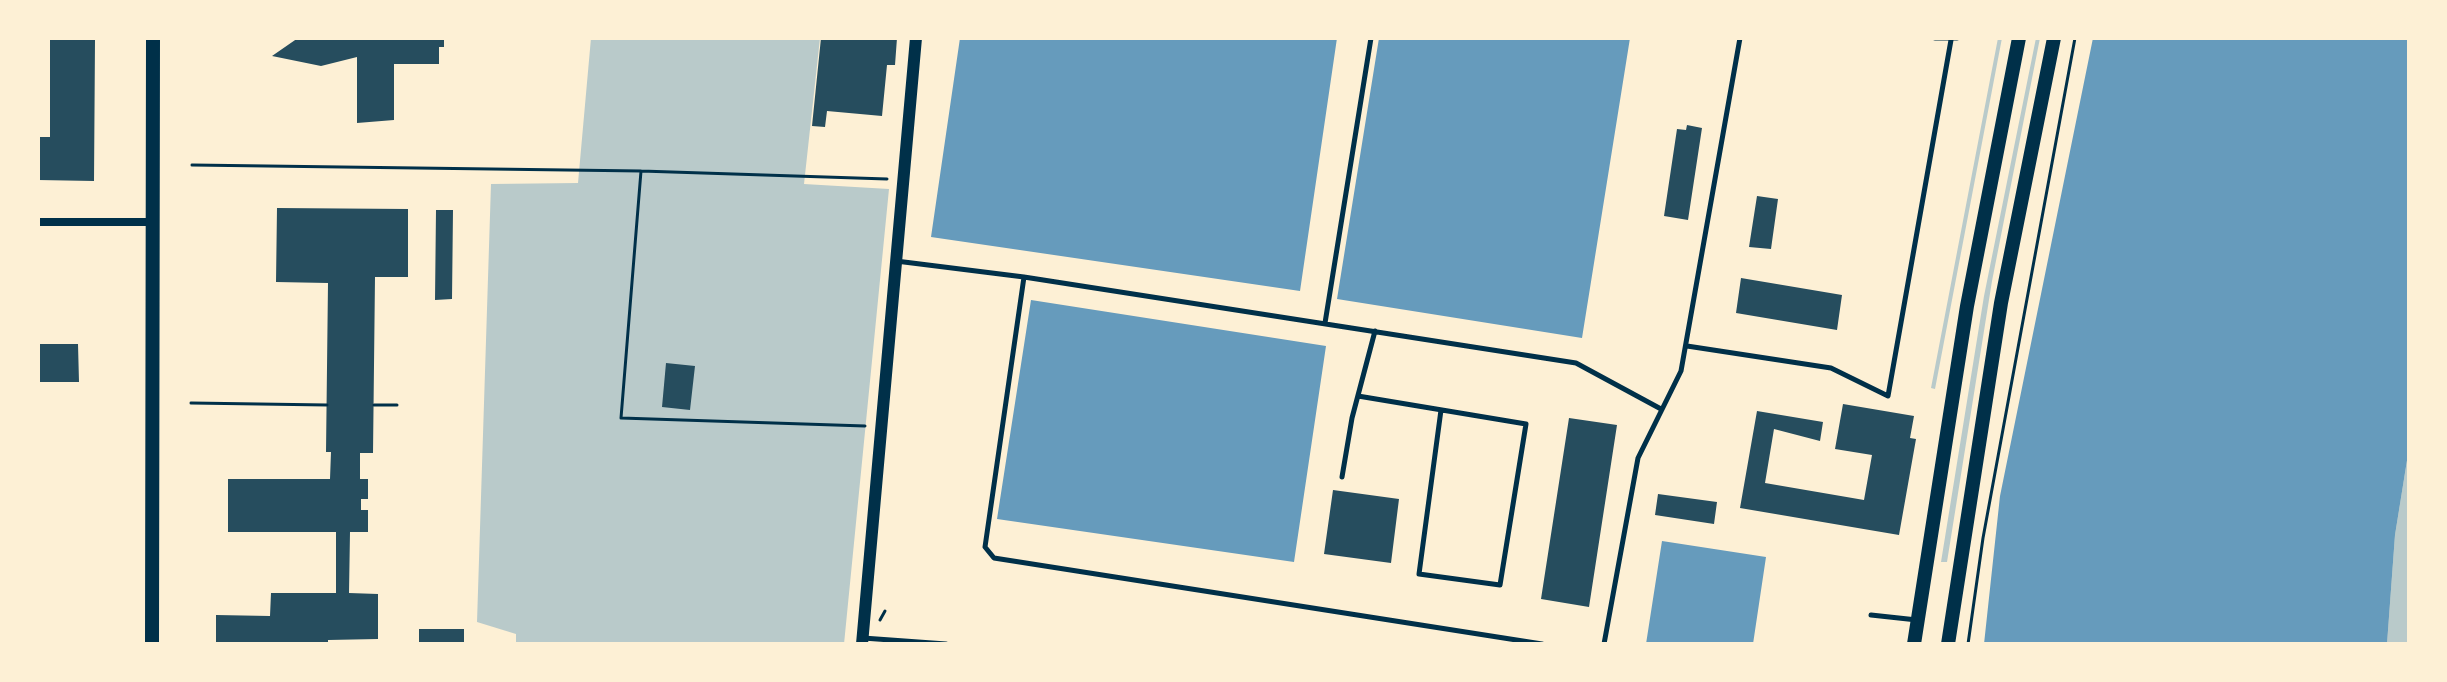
<!DOCTYPE html>
<html>
<head>
<meta charset="utf-8">
<style>
  body { margin:0 }
  #map { position:relative; width:2447px; height:682px; overflow:hidden; background:#fdf0d5; font-family:"IBM Plex Sans",sans-serif }
  canvas { display:block }
  .frame { position:absolute; inset:0; border:40px solid #fdf0d5; pointer-events:none }
</style>
</head>
<body>
<div id="map">
<canvas width="2447" height="682"></canvas>
<div class="frame"></div>
</div>
<script>
const ctx = document.querySelector('canvas').getContext('2d');
ctx.lineJoin = 'round';
function paint(path, color) { ctx.fillStyle = color; ctx.fill(path, 'evenodd'); }
function stroke(path, color, width, dash) { ctx.strokeStyle = color; ctx.lineWidth = width; ctx.lineCap = dash ? 'butt' : 'round'; ctx.setLineDash(dash || []); ctx.stroke(path); }
const green = new Path2D(`
  M 591,38 L 820,38 L 804,184 L 889,189 L 844,644 L 516,644 L 516,634 L 477,622 L 491,184 L 578,183 Z
  M 1998,38 L 2002,38 L 1935,389 L 1931,388 Z
  M 2036,38 L 2040,38 L 1992,281 L 1947,562 L 1941,562 L 1984,296 Z
  M 2409,448 L 2409,644 L 2387,644 L 2395,535 Z`);
const water = new Path2D(`
  M 960,38 L 1337,38 L 1300,291 L 931,237 Z
  M 1379,38 L 1630,38 L 1582,338 L 1337,299 Z
  M 2093,38 L 2409,38 L 2409,448 L 2395,535 L 2387,644 L 1984,644 L 2000,496 Z
  M 1031,300 L 1326,346 L 1294,562 L 997,519 Z
  M 1662,541 L 1766,557 L 1753,644 L 1646,644 Z`);
const building = new Path2D(`
  M 298,38 L 444,38 L 444,47 L 439,47 L 439,64 L 394,64 L 394,120 L 357,123 L 357,57 L 321,66 L 272,56 Z
  M 821,38 L 897,38 L 895,65 L 887,65 L 882,116 L 827,111 L 825,127 L 812,126 Z
  M 50,40 L 95,40 L 94,181 L 38,180 L 38,137 L 50,137 Z
  M 1687,125 L 1702,128 L 1688,220 L 1664,216 L 1677,129 L 1686,130 Z
  M 1757,196 L 1778,199 L 1771,249 L 1749,247 Z
  M 277,208 L 408,209 L 408,277 L 375,277 L 373,453 L 360,453 L 360,479 L 368,479 L 368,499 L 361,499 L 361,510 L 368,510 L 368,532 L 350,532 L 349,593 L 378,594 L 378,639 L 328,640 L 328,644 L 216,644 L 216,615 L 270,616 L 271,593 L 336,593 L 336,532 L 228,532 L 228,479 L 330,479 L 331,452 L 326,452 L 328,283 L 276,282 Z
  M 436,210 L 453,210 L 452,299 L 435,300 Z
  M 1741,278 L 1842,295 L 1837,330 L 1736,313 Z
  M 38,344 L 78,344 L 79,382 L 38,382 Z
  M 666,363 L 695,366 L 690,410 L 662,407 Z
  M 1843,404 L 1914,416 L 1910,438 L 1916,439 L 1899,535 L 1740,508 L 1757,411 L 1823,422 L 1820,441 L 1774,429 L 1765,483 L 1864,500 L 1872,455 L 1835,449 Z
  M 1569,418 L 1617,425 L 1589,607 L 1541,599 Z
  M 1333,490 L 1399,499 L 1391,563 L 1324,554 Z
  M 1658,494 L 1717,502 L 1714,524 L 1655,515 Z
  M 419,629 L 464,629 L 464,644 L 419,644 Z`);
const path = new Path2D(`
  M 192,165 L 641,171 L 887,179
  M 641,171 L 621,418 L 865,426
  M 191,403 L 327,405
  M 374,405 L 397,405
  M 880,620 L 885,611
  M 1968,644 L 1983,538 L 2075,38`);
const service = new Path2D(`
  M 1935,38 L 1957,38
  M 896,261 L 1024,277
  M 1325,323 L 1371,38
  M 1687,346 L 1831,368 L 1888,396 L 1951,40
  M 1358,396 L 1526,424 L 1500,585 L 1419,574 L 1441,410
  M 1342,477 L 1352,418 L 1375,331
  M 1871,615 L 1917,620
  M 863,638 L 946,644
  M 1542,644 L 994,558 L 985,547 L 1024,277 L 1576,363 L 1661,409
  M 1604,644 L 1638,458 L 1681,371 L 1740,38`);
const minor = new Path2D(`
  M 38,222 L 154,222`);
const tertiary = new Path2D(`
  M 862,644 L 916,38`);
const secondary = new Path2D(`
  M 152,644 L 153,38
  M 1914,644 L 1967,306 L 2019,38
  M 1948,644 L 2001,303 L 2054,38`);
paint(green, '#b9caca');
paint(water, '#669bbc');
paint(building, '#264d5e');
stroke(path, '#003049', 3);
stroke(service, '#003049', 5);
stroke(minor, '#003049', 8);
stroke(tertiary, '#003049', 12);
stroke(secondary, '#003049', 14);
</script>
</body>
</html>
